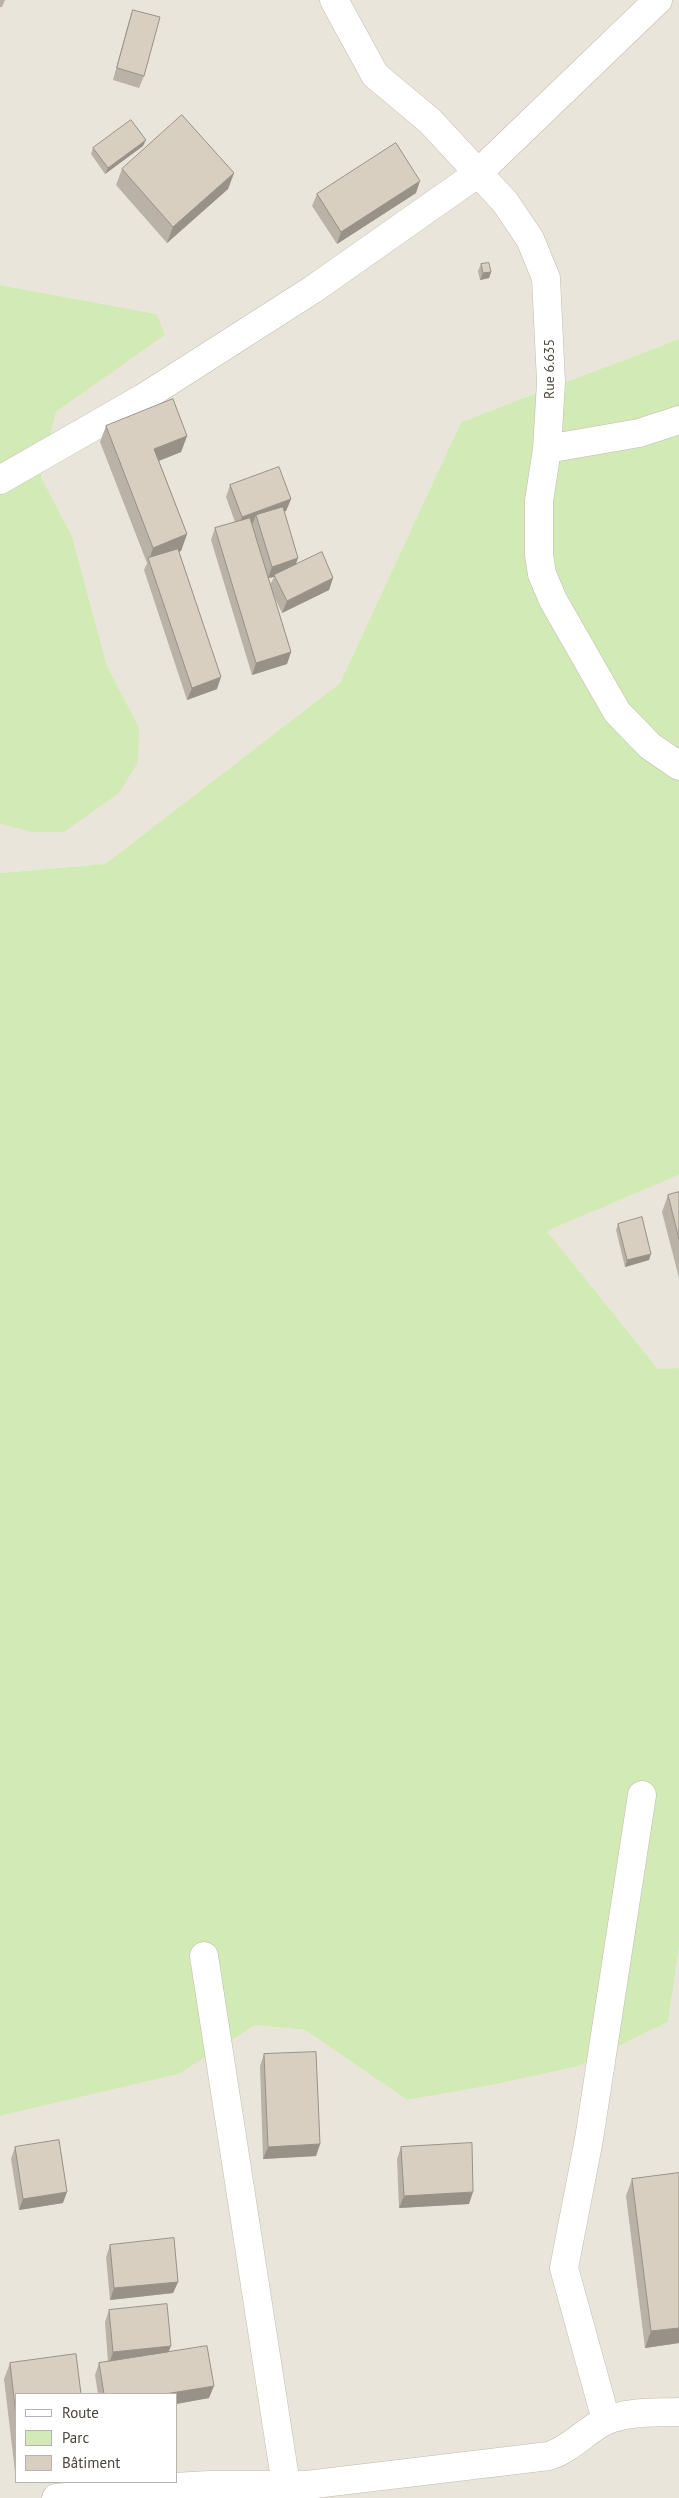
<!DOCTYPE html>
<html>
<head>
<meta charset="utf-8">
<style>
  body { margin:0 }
  #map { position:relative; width:679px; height:2498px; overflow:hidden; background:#f6f3ec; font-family:"PT Sans",sans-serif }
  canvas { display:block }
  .legend { position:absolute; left:15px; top:2393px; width:162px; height:90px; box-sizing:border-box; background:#fff; border:1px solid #b7b4b0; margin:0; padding:6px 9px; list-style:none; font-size:15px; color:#4b4439 }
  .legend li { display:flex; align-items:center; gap:10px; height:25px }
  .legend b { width:25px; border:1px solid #b7b4b0 }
</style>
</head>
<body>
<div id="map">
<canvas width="679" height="2498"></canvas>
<ul class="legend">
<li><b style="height:6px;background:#fff"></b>Route</li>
<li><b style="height:14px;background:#d2eab5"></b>Parc</li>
<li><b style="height:14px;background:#d8cfc1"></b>Bâtiment</li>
</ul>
</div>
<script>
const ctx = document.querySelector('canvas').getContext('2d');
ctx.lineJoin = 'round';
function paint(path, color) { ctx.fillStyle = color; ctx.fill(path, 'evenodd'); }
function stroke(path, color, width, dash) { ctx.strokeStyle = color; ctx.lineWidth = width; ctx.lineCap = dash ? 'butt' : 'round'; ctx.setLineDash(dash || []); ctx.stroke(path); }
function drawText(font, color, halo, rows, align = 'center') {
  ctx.font = font + ' "PT Sans",sans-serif'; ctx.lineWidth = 4.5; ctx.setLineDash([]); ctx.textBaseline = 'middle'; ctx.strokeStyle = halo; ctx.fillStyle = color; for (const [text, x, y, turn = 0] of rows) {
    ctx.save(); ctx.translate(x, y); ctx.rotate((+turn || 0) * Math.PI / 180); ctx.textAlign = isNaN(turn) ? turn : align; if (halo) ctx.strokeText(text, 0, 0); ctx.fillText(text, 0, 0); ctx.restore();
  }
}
const residential = new Path2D(`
  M 0,0 L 679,0 L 679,339 L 461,422 L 340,683 L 105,864 L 0,873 L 0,824 L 31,832 L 139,727 L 107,666 L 72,536 L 41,477 L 56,412 L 165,335 L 157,314 L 0,285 Z
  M 679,1175 L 679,1368 L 658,1369 L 547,1231 Z
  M 679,1948 L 679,2498 L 0,2498 L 0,2116 L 179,2074 L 255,2025 L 305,2030 L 407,2100 L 493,2085 L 579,2066 L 668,2022 ZM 16,2394 L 176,2394 L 176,2482 L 16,2482 Z`);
const green = new Path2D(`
  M 0,285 L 157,314 L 165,335 L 56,412 L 41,477 L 72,536 L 107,666 L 139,727 L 138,762 L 119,793 L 64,832 L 31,832 L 0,824 Z
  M 679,339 L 679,1175 L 547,1231 L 658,1369 L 679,1368 L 679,1948 L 668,2022 L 579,2066 L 493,2085 L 407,2100 L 305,2030 L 255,2025 L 179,2074 L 0,2116 L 0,873 L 105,864 L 340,683 L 461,422 Z`);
const minor = new Path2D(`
  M 334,0 L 375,75 L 430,121 L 505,202 L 530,239 L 546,278 L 551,382 L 547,449 L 539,501 L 539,555 L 542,574 L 553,600 L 617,712 L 650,746 L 679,766
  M 547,449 L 639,433 L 679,420
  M 0,480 L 143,398 L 312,290 L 477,174 L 658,0
  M 204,1956 L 286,2485
  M 606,2420 L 564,2268 L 589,2139 L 642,1795
  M 56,2498 L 156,2488 L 210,2485 L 307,2485 L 549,2456 C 571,2449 585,2431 605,2421 C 627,2411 655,2413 679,2412`);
const wall = new Path2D(`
  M 0,0 L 5,0 L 2,7 L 0,7 Z
  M 133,10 L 144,76 L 139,88 L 113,80 L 129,21 Z
  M 143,146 L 105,174 L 91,154 L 93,148 Z
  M 122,169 L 234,173 L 228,189 L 167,243 L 116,185 Z
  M 416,193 L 337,244 L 312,206 L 317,194 Z
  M 481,264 L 491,272 L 489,278 L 480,280 L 478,271 Z
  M 106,426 L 187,436 L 181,452 L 159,461 L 187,534 L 181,551 L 179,552 L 217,689 L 187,700 L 144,570 L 147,563 L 100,442 Z
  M 230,485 L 291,499 L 286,511 L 284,512 L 296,564 L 333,578 L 329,590 L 282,613 L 272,592 L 291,652 L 287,664 L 252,675 L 211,540 L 215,528 L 235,522 L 226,497 ZM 274,577 L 270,585 L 268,578 Z
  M 679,1192 L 679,1278 L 662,1212 L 668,1195 Z
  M 618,1224 L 649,1260 L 625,1267 L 616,1230 Z
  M 264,2054 L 320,2144 L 316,2156 L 263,2159 L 260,2066 Z
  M 15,2147 L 63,2203 L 19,2210 L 11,2159 Z
  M 401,2147 L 469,2204 L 399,2208 L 397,2159 Z
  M 632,2179 L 679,2343 L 645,2348 L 626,2196 Z
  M 110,2245 L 178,2282 L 173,2293 L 110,2300 L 106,2257 Z
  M 109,2310 L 169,2352 L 209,2398 L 176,2404 L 176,2394 L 98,2394 L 95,2375 L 99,2363 L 108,2362 L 105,2322 Z
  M 10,2363 L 16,2394 L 16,2480 L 4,2379 Z`);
const shadedWall = new Path2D(`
  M 146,140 L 143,146 L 105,174 L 108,168 Z
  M 234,173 L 228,189 L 167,243 L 173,227 Z
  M 420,181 L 416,193 L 337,244 L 341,232 Z
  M 491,272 L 489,278 L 480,280 L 483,273 Z
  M 187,436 L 181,452 L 148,465 L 154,449 Z
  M 291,499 L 286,511 L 258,521 L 256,515 L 253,523 L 237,529 L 242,517 Z
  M 187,534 L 181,551 L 150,563 L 149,560 L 153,548 Z
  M 298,558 L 294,570 L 274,575 L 274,577 L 268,578 L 272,567 Z
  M 333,578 L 329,590 L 282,613 L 287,601 Z
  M 291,652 L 287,664 L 252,675 L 256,663 Z
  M 221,677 L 217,689 L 187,700 L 192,688 Z
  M 651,1254 L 649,1260 L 625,1267 L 627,1260 Z
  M 320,2144 L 316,2156 L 263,2159 L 268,2147 Z
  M 67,2192 L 63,2203 L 19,2210 L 23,2199 Z
  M 473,2192 L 469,2204 L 399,2208 L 404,2196 Z
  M 178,2282 L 173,2293 L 110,2300 L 114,2288 Z
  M 679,2328 L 679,2343 L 645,2348 L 651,2331 Z
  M 171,2346 L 166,2358 L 109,2364 L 113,2352 Z
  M 214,2386 L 209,2398 L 176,2404 L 176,2394 L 165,2394 Z`);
const building = new Path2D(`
  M 133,10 L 160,17 L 144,76 L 117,68 Z
  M 182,115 L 234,173 L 173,227 L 122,169 Z
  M 131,120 L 146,140 L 108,168 L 93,148 Z
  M 396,143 L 420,181 L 341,232 L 317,194 Z
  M 489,263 L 491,272 L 483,273 L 481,264 Z
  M 173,399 L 187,436 L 154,449 L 187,534 L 153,548 L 106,426 Z
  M 279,467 L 291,499 L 242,517 L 230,485 Z
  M 283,507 L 298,558 L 272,567 L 256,515 Z
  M 250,518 L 291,652 L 256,663 L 215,528 Z
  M 178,549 L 221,677 L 192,688 L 148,558 Z
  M 322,552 L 333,578 L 287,601 L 274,575 Z
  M 679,1192 L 679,1239 L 668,1195 Z
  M 642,1217 L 651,1254 L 627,1260 L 618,1224 Z
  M 316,2052 L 320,2144 L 268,2147 L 264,2054 Z
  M 59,2140 L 67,2192 L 23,2199 L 15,2147 Z
  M 472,2143 L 473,2192 L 404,2196 L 401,2147 Z
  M 679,2173 L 679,2328 L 651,2331 L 632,2179 Z
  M 174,2238 L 178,2282 L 114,2288 L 110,2245 Z
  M 167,2304 L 171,2346 L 113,2352 L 109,2310 Z
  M 207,2346 L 214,2386 L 165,2394 L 104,2394 L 99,2363 Z
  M 76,2354 L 81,2394 L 16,2394 L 16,2416 L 10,2363 Z`);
const streetNames = [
  ["Rue 6.635",550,369,-90]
];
paint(residential, '#eae5da');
paint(green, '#d2eab5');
stroke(minor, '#c2bbae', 29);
stroke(minor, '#fff', 28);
paint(wall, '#bab2a6');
paint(shadedWall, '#979187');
paint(building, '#d8cfc1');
stroke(building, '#979187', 1);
drawText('14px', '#4b4439', '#fff', streetNames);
</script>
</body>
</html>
